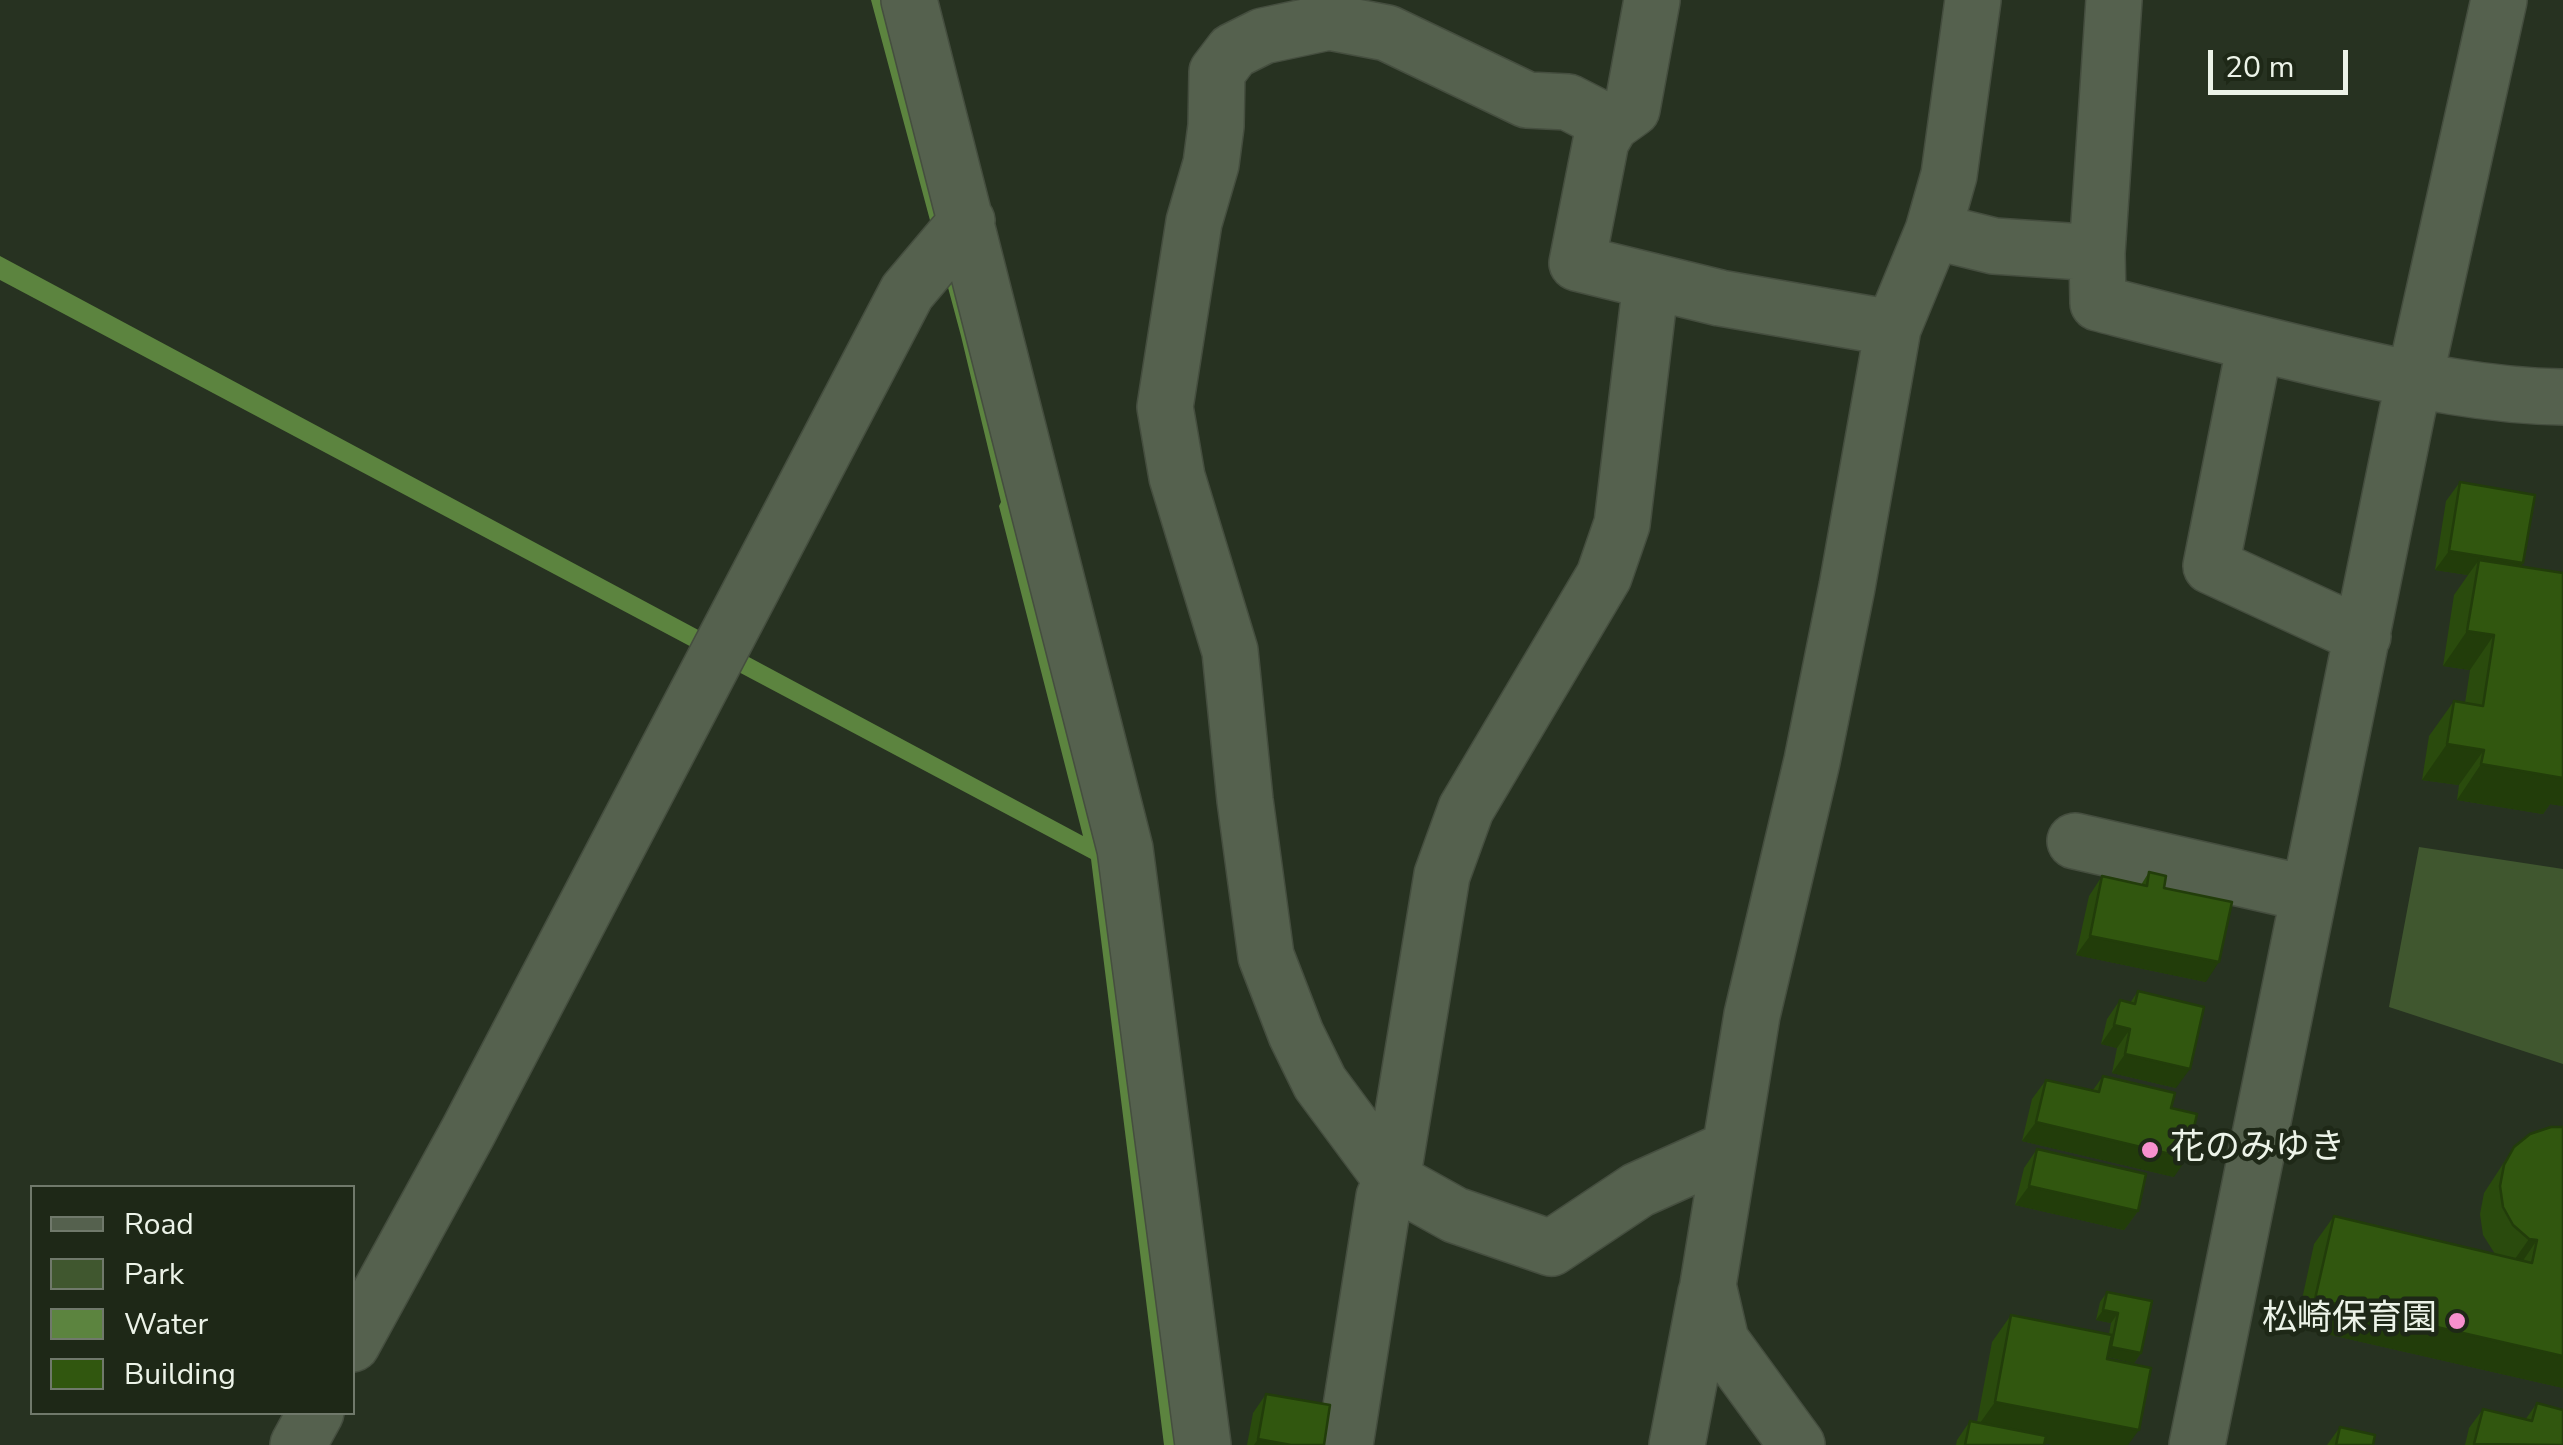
<!DOCTYPE html>
<html>
<head>
<meta charset="utf-8">
<style>
  body { margin:0 }
  #map { position:relative; width:2563px; height:1445px; overflow:hidden; background:#273221; font-family:"Nunito Sans",sans-serif }
  canvas { display:block }
  .legend { position:absolute; left:30px; top:1185px; width:325px; height:230px; box-sizing:border-box; background:#1e2817; border:2px solid #70796b; margin:0; padding:12px 18px; list-style:none; font-size:30px; color:#ecf3e8 }
  .legend li { display:flex; align-items:center; gap:20px; height:50px }
  .legend b { width:50px; border:2px solid #70796b }
  .scale { position:absolute; left:2208px; top:50px; width:140px; height:45px; box-sizing:border-box; border:5px solid #ecf3e8; border-top:0; padding-left:12px; font-size:30px; line-height:35px; white-space:nowrap; color:#ecf3e8; -webkit-text-stroke:8px #1e2817; paint-order:stroke }
</style>
</head>
<body>
<div id="map">
<canvas width="2563" height="1445"></canvas>
<ul class="legend">
<li><b style="height:12px;background:#55614e"></b>Road</li>
<li><b style="height:28px;background:#40572f"></b>Park</li>
<li><b style="height:28px;background:#5c843f"></b>Water</li>
<li><b style="height:28px;background:#31570f"></b>Building</li>
</ul>
<div class="scale">20 m</div>
</div>
<script>
const ctx = document.querySelector('canvas').getContext('2d');
ctx.lineJoin = 'round';
function paint(path, color) { ctx.fillStyle = color; ctx.fill(path, 'evenodd'); }
function stroke(path, color, width, dash) { ctx.strokeStyle = color; ctx.lineWidth = width; ctx.lineCap = dash ? 'butt' : 'round'; ctx.setLineDash(dash || []); ctx.stroke(path); }
function drawText(font, color, halo, rows, align = 'center') {
  ctx.font = font + ' "Nunito Sans","Noto Sans JP",sans-serif'; ctx.lineWidth = 9; ctx.setLineDash([]); ctx.textBaseline = 'middle'; ctx.strokeStyle = halo; ctx.fillStyle = color; for (const [text, x, y, turn = 0] of rows) {
    ctx.save(); ctx.translate(x, y); ctx.rotate((+turn || 0) * Math.PI / 180); ctx.textAlign = isNaN(turn) ? turn : align; if (halo) ctx.strokeText(text, 0, 0); ctx.fillText(text, 0, 0); ctx.restore();
  }
}
const green = new Path2D(`
  M 2419,847 L 2563,869 L 2563,1064 L 2389,1007 Z`);
const water = new Path2D(`
  M 871,0 L 882,0 L 959,288 L 1107,869 L 1180,1445 L 1164,1445 L 1091,859 L 0,280 L 0,256 L 1083,836 L 999,506 L 1001,502 L 961,336 Z`);
const minor = new Path2D(`
  M 909,0 L 1125,849 L 1203,1445
  M 1652,0 L 1632,109 L 1611,124 L 1601,141 L 1577,263 L 1720,298 L 1893,328
  M 2114,0 L 2097,253 L 2098,303 C 2180,324 2261,345 2344,364 C 2417,381 2488,396 2563,397
  M 1611,124 L 1568,102 L 1527,100 L 1387,33 L 1329,22 L 1263,36 L 1233,51 L 1217,72 L 1216,126 L 1211,164 L 1194,222 L 1165,407 L 1177,477 L 1230,651 L 1245,800 L 1266,956 L 1296,1034 L 1320,1083 L 1392,1180 L 1455,1215 L 1551,1248 L 1638,1190 L 1729,1149
  M 1933,231 L 1994,246 L 2097,253
  M 2255,344 L 2211,566 L 2363,636
  M 2075,841 L 2309,894
  M 352,1344 L 468,1132 L 907,292 L 967,221
  M 298,1445 L 316,1412
  M 1345,1445 L 1384,1197 L 1392,1180 L 1442,875 L 1466,809 L 1604,576 L 1622,524 L 1651,282
  M 1677,1445 L 1706,1293
  M 1797,1445 L 1721,1341 L 1708,1285 L 1752,1015 L 1812,761 L 1847,587 L 1893,328 L 1933,231 L 1949,175 L 1973,0
  M 2197,1445 L 2407,413 L 2499,0`);
const wall = new Path2D(`
  M 2460,482 L 2523,563 L 2521,566 L 2563,573 L 2563,806 L 2550,804 L 2543,814 L 2457,800 L 2459,785 L 2422,780 L 2429,736 L 2454,701 L 2465,703 L 2470,670 L 2443,666 L 2454,595 L 2468,575 L 2435,570 L 2446,501 Z
  M 2149,872 L 2164,888 L 2206,982 L 2076,955 L 2089,896 L 2102,876 L 2141,885 Z
  M 2138,991 L 2176,1088 L 2112,1073 L 2117,1048 L 2101,1044 L 2107,1019 L 2120,1000 L 2130,1003 Z
  M 2103,1076 L 2171,1108 L 2174,1177 L 2022,1141 L 2032,1099 L 2046,1080 L 2093,1090 Z
  M 2530,1134 L 2563,1388 L 2296,1327 L 2314,1244 L 2334,1216 L 2495,1254 L 2483,1235 L 2480,1214 L 2484,1193 L 2514,1147 Z
  M 2037,1149 L 2138,1211 L 2124,1230 L 2015,1205 L 2024,1168 Z
  M 2107,1292 L 2141,1353 L 2134,1363 L 2108,1357 L 2128,1445 L 2053,1445 L 2044,1443 L 2044,1445 L 1956,1445 L 1957,1440 L 1970,1421 L 1977,1422 L 1992,1342 L 2011,1315 L 2109,1334 L 2111,1323 L 2096,1320 L 2100,1302 Z
  M 1266,1394 L 1324,1445 L 1247,1445 L 1253,1413 Z
  M 2537,1403 L 2563,1445 L 2465,1445 L 2469,1428 L 2483,1409 L 2525,1420 Z
  M 2340,1427 L 2373,1445 L 2327,1445 Z`);
const shadedWall = new Path2D(`
  M 2449,551 L 2523,563 L 2510,583 L 2479,560 L 2468,575 L 2435,570 Z
  M 2467,631 L 2494,635 L 2470,670 L 2443,666 Z
  M 2447,744 L 2484,750 L 2459,785 L 2422,780 Z
  M 2481,764 L 2563,777 L 2563,806 L 2550,804 L 2543,814 L 2457,800 Z
  M 2090,936 L 2219,962 L 2206,982 L 2076,955 Z
  M 2114,1025 L 2130,1029 L 2117,1048 L 2101,1044 Z
  M 2125,1054 L 2190,1069 L 2176,1088 L 2112,1073 Z
  M 2036,1122 L 2187,1158 L 2174,1177 L 2022,1141 Z
  M 2029,1186 L 2138,1211 L 2124,1230 L 2015,1205 Z
  M 2529,1239 L 2537,1240 L 2518,1268 L 2510,1266 Z
  M 2315,1299 L 2563,1356 L 2563,1388 L 2296,1327 Z
  M 2103,1310 L 2118,1313 L 2111,1323 L 2096,1320 Z
  M 2111,1347 L 2141,1353 L 2134,1363 L 2104,1356 Z
  M 1995,1402 L 2139,1430 L 2128,1445 L 2053,1445 L 1975,1430 Z
  M 1258,1439 L 1291,1445 L 1254,1445 Z`);
const building = new Path2D(`
  M 2460,482 L 2535,495 L 2523,563 L 2449,551 Z
  M 2479,560 L 2563,573 L 2563,778 L 2481,764 L 2484,750 L 2447,744 L 2454,701 L 2483,706 L 2494,635 L 2467,631 Z
  M 2149,872 L 2166,876 L 2164,888 L 2232,902 L 2219,962 L 2090,936 L 2102,876 L 2147,886 Z
  M 2138,991 L 2204,1007 L 2190,1069 L 2125,1054 L 2130,1029 L 2114,1025 L 2120,1000 L 2135,1004 Z
  M 2103,1076 L 2175,1093 L 2171,1108 L 2197,1114 L 2187,1158 L 2036,1122 L 2046,1080 L 2099,1092 Z
  M 2551,1127 L 2563,1127 L 2563,1356 L 2315,1299 L 2334,1216 L 2532,1263 L 2537,1240 L 2529,1239 L 2513,1225 L 2503,1207 L 2500,1186 L 2504,1165 L 2514,1147 L 2530,1134 Z
  M 2037,1149 L 2146,1174 L 2138,1211 L 2029,1186 Z
  M 2107,1292 L 2152,1301 L 2141,1353 L 2111,1347 L 2118,1313 L 2103,1310 Z
  M 2011,1315 L 2112,1335 L 2107,1359 L 2151,1368 L 2139,1430 L 1995,1402 Z
  M 1266,1394 L 1330,1405 L 1324,1445 L 1291,1445 L 1258,1439 Z
  M 2537,1403 L 2563,1410 L 2563,1445 L 2474,1444 L 2483,1409 L 2532,1421 Z
  M 1970,1421 L 2046,1436 L 2044,1445 L 1965,1445 Z
  M 2340,1427 L 2375,1435 L 2373,1445 L 2336,1445 Z`);
const markers = [
  [2150,1150,10,"#f790ce"],
  [2457,1321,10,"#f790ce"]
];
const poiNames = [
  ["花のみゆき",2170,1150],
  ["松崎保育園",2437,1321,"right"]
];
paint(green, '#40572f');
paint(water, '#5c843f');
stroke(minor, '#454e3f', 58);
stroke(minor, '#55614e', 55);
paint(wall, '#2a4b0d');
paint(shadedWall, '#223d0a');
paint(building, '#31570f');
stroke(building, '#223d0a', 2.5);
for (const [x, y, r, color] of markers) { const dot = new Path2D(); dot.arc(x, y, r, 0, 2 * Math.PI); ctx.fillStyle = color; ctx.fill(dot); stroke(dot, '#1e2817', 4); }
drawText('35px', '#ecf3e8', '#1e2817', poiNames, 'left');
</script>
</body>
</html>
